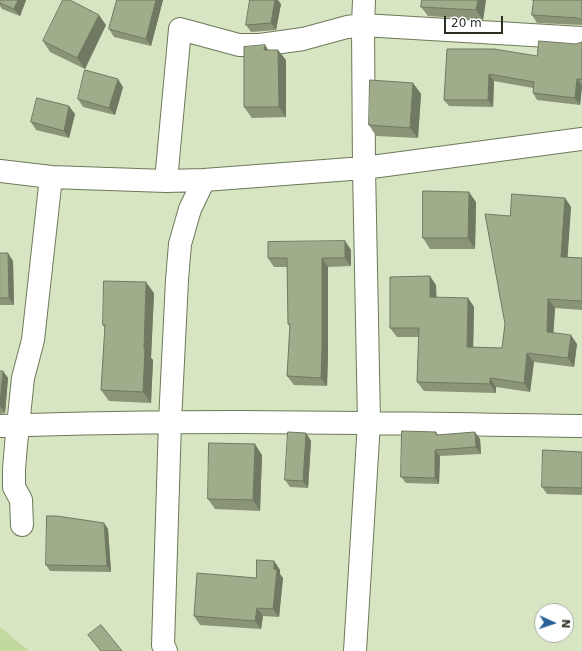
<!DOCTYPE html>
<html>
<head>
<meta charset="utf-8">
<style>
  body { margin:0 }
  #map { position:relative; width:582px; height:651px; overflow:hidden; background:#d7e5c2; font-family:"DejaVu Sans",sans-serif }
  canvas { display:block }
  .north { position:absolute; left:534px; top:603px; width:40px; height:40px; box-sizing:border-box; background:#fff; border:1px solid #aaaca6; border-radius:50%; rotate:93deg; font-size:11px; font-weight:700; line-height:16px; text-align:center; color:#2a2f21 }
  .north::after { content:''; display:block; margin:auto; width:14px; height:18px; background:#27629a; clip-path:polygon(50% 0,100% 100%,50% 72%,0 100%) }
  .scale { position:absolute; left:444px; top:16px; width:59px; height:18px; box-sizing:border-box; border:2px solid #2a2f21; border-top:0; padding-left:5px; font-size:12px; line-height:14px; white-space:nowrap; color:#2a2f21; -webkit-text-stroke:3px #fff; paint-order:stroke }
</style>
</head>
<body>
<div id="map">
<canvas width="582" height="651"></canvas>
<div class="north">N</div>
<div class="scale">20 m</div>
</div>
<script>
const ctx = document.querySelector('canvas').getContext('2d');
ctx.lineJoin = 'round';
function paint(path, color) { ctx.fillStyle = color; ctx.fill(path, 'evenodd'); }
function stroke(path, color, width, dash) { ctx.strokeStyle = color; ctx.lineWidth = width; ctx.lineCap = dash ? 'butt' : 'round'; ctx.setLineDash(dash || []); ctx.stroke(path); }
const green = new Path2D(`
  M 0,627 L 29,651 L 0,651 Z`);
const minor = new Path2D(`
  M 0,171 L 51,177 L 166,181 L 204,180 L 364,168 L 582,139
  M 166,181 L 180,29 L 239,45 L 260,45 L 303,39 L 347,27 L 363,25 L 582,38
  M 0,426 C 194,419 388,423 582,426
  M 22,525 L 21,500 L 14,487 L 14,469 L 16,445 L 23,378 L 33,340 L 51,177
  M 166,651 L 163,645 L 170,422 L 177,280 L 180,244 L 190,209 L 204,180
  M 355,651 L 369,422 L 364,168 L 363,25 L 364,0`);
const wall = new Path2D(`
  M 0,0 L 26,0 L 20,16 L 2,9 L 0,6 Z
  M 117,0 L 163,0 L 151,46 L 114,37 L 109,29 Z
  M 422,0 L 486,0 L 483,20 L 428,16 L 421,7 Z
  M 530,0 L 582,0 L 582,25 L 537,23 L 532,15 L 534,1 Z
  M 281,4 L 276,30 L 251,32 L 246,25 Z
  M 106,25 L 85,69 L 50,52 L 43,41 Z
  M 582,42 L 582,87 L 580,105 L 537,100 L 533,93 L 533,88 L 494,81 L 493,107 L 449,106 L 444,100 L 447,49 L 537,56 L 576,44 Z
  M 265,45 L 268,50 L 286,60 L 286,117 L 252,118 L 244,107 Z
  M 413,83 L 421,94 L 418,138 L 376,136 L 369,125 Z
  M 123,87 L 115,115 L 83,107 L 78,99 Z
  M 75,114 L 69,138 L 36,130 L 31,122 Z
  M 565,198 L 571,207 L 567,257 L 582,258 L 582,310 L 555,308 L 553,333 L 577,344 L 574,367 L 534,362 L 530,392 L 496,387 L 496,393 L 424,391 L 417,382 L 419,337 L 397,337 L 390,328 L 436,285 L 436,298 L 468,298 L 474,307 L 473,347 L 502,348 L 505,324 L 510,216 Z
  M 476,202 L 475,249 L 430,249 L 423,238 Z
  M 345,241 L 351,250 L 351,266 L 328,267 L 328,355 L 327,386 L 294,385 L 287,376 L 290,327 L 288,324 L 287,267 L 274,267 L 268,258 Z
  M 0,253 L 13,261 L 14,305 L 0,305 Z
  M 154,293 L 151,358 L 153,360 L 151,403 L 109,401 L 101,390 L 105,328 L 103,325 Z
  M 0,371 L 3,371 L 8,378 L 5,413 L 0,414 Z
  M 436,432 L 438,435 L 480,439 L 481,454 L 440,456 L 439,484 L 406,483 L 401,477 Z
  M 306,433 L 311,441 L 308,488 L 290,487 L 285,480 Z
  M 582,452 L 582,495 L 547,494 L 542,487 Z
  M 262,455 L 260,511 L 215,509 L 208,499 Z
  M 104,523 L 108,529 L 111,572 L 50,571 L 46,565 Z
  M 274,561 L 280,570 L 280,574 L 283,578 L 279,617 L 263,616 L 261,629 L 200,625 L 194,616 L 256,578 Z`);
const shadedWall = new Path2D(`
  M 18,0 L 26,0 L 20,16 L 14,9 Z
  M 156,0 L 163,0 L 151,46 L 146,39 Z
  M 275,0 L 278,0 L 281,4 L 276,30 L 271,23 Z
  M 478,0 L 486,0 L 483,20 L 476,10 Z
  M 99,15 L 106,25 L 85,69 L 77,58 Z
  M 265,45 L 272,56 L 264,50 Z
  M 278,50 L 286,60 L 286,117 L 279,107 Z
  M 489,74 L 494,81 L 493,107 L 488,100 Z
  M 118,79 L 123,87 L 115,115 L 109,108 Z
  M 577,79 L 582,86 L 580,105 L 575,98 Z
  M 413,83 L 421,94 L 418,138 L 410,128 Z
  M 69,106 L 75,114 L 69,138 L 64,131 Z
  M 469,192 L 476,202 L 475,249 L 468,238 Z
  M 565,198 L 571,207 L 567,266 L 561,257 Z
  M 345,241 L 351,250 L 351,266 L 345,258 Z
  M 8,253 L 13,261 L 14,305 L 9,298 Z
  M 322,258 L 328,267 L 328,355 L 327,386 L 321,378 Z
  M 430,276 L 436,285 L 437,306 L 430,297 Z
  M 146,282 L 154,293 L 151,358 L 153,360 L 151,403 L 143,392 L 144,349 Z
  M 468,298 L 474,307 L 473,356 L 467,347 Z
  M 548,299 L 555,308 L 553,341 L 547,332 Z
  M 571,335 L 577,344 L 574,367 L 568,358 Z
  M 527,353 L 534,362 L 530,392 L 524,383 Z
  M 3,371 L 8,378 L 5,413 L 0,406 Z
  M 490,378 L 496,387 L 496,393 L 490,384 Z
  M 475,432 L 480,439 L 481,454 L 476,447 Z
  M 306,433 L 311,441 L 308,488 L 303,481 Z
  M 255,444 L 262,455 L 260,511 L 253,500 Z
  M 435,450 L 440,456 L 439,484 L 435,478 Z
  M 104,523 L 108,529 L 111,572 L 107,566 Z
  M 274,561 L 280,570 L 280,574 L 283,578 L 279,617 L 273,609 Z
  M 257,608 L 263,616 L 261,629 L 255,621 Z`);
const building = new Path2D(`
  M 0,0 L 18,0 L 14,9 L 0,3 Z
  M 63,0 L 70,0 L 99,15 L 77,58 L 43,41 Z
  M 117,0 L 156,0 L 146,39 L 109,29 Z
  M 250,0 L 275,0 L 271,23 L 246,25 Z
  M 422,0 L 478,0 L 476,10 L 421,7 Z
  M 534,0 L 582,0 L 582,20 L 578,18 L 532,15 Z
  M 539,41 L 576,44 L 582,42 L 582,79 L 577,79 L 575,98 L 533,93 L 534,82 L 489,74 L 488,100 L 444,100 L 447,49 L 494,49 L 537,56 Z
  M 265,45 L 264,50 L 278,50 L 279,107 L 244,107 L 244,47 Z
  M 85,70 L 118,79 L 109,108 L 78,99 Z
  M 370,80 L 413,83 L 410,128 L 369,125 Z
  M 37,98 L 69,106 L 64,131 L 31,122 Z
  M 423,191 L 469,192 L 468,238 L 423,238 Z
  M 512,194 L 565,198 L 561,257 L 582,258 L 582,301 L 548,299 L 547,332 L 571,335 L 568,358 L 527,353 L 524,383 L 490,378 L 490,384 L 417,382 L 419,328 L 390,328 L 390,277 L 430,276 L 430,297 L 468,298 L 467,347 L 502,348 L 505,324 L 485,214 L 510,216 Z
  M 345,241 L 345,258 L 322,258 L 322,346 L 321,378 L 287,376 L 290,324 L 288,324 L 287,258 L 268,258 L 268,242 Z
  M 0,253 L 8,253 L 9,298 L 0,298 Z
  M 104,281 L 146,282 L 144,349 L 145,349 L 143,392 L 101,390 L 105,325 L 103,325 Z
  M 0,371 L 3,371 L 0,404 Z
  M 402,431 L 436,432 L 436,435 L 475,432 L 476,447 L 435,450 L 435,478 L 401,477 Z
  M 288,432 L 306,433 L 303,481 L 285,480 Z
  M 209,443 L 255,444 L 253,500 L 208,499 Z
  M 543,450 L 582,452 L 582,488 L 542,487 Z
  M 47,516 L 57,516 L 104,523 L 107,566 L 46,565 Z
  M 257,560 L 274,561 L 274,569 L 277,570 L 273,609 L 257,608 L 255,621 L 194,616 L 197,573 L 256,578 Z
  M 101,625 L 122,651 L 101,651 L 88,635 Z`);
paint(green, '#c3d89f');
stroke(minor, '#6d7959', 24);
stroke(minor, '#fff', 22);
paint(wall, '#8a9578');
paint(shadedWall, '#707961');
paint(building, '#a0ad8b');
stroke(building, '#707961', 1);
</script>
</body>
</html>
